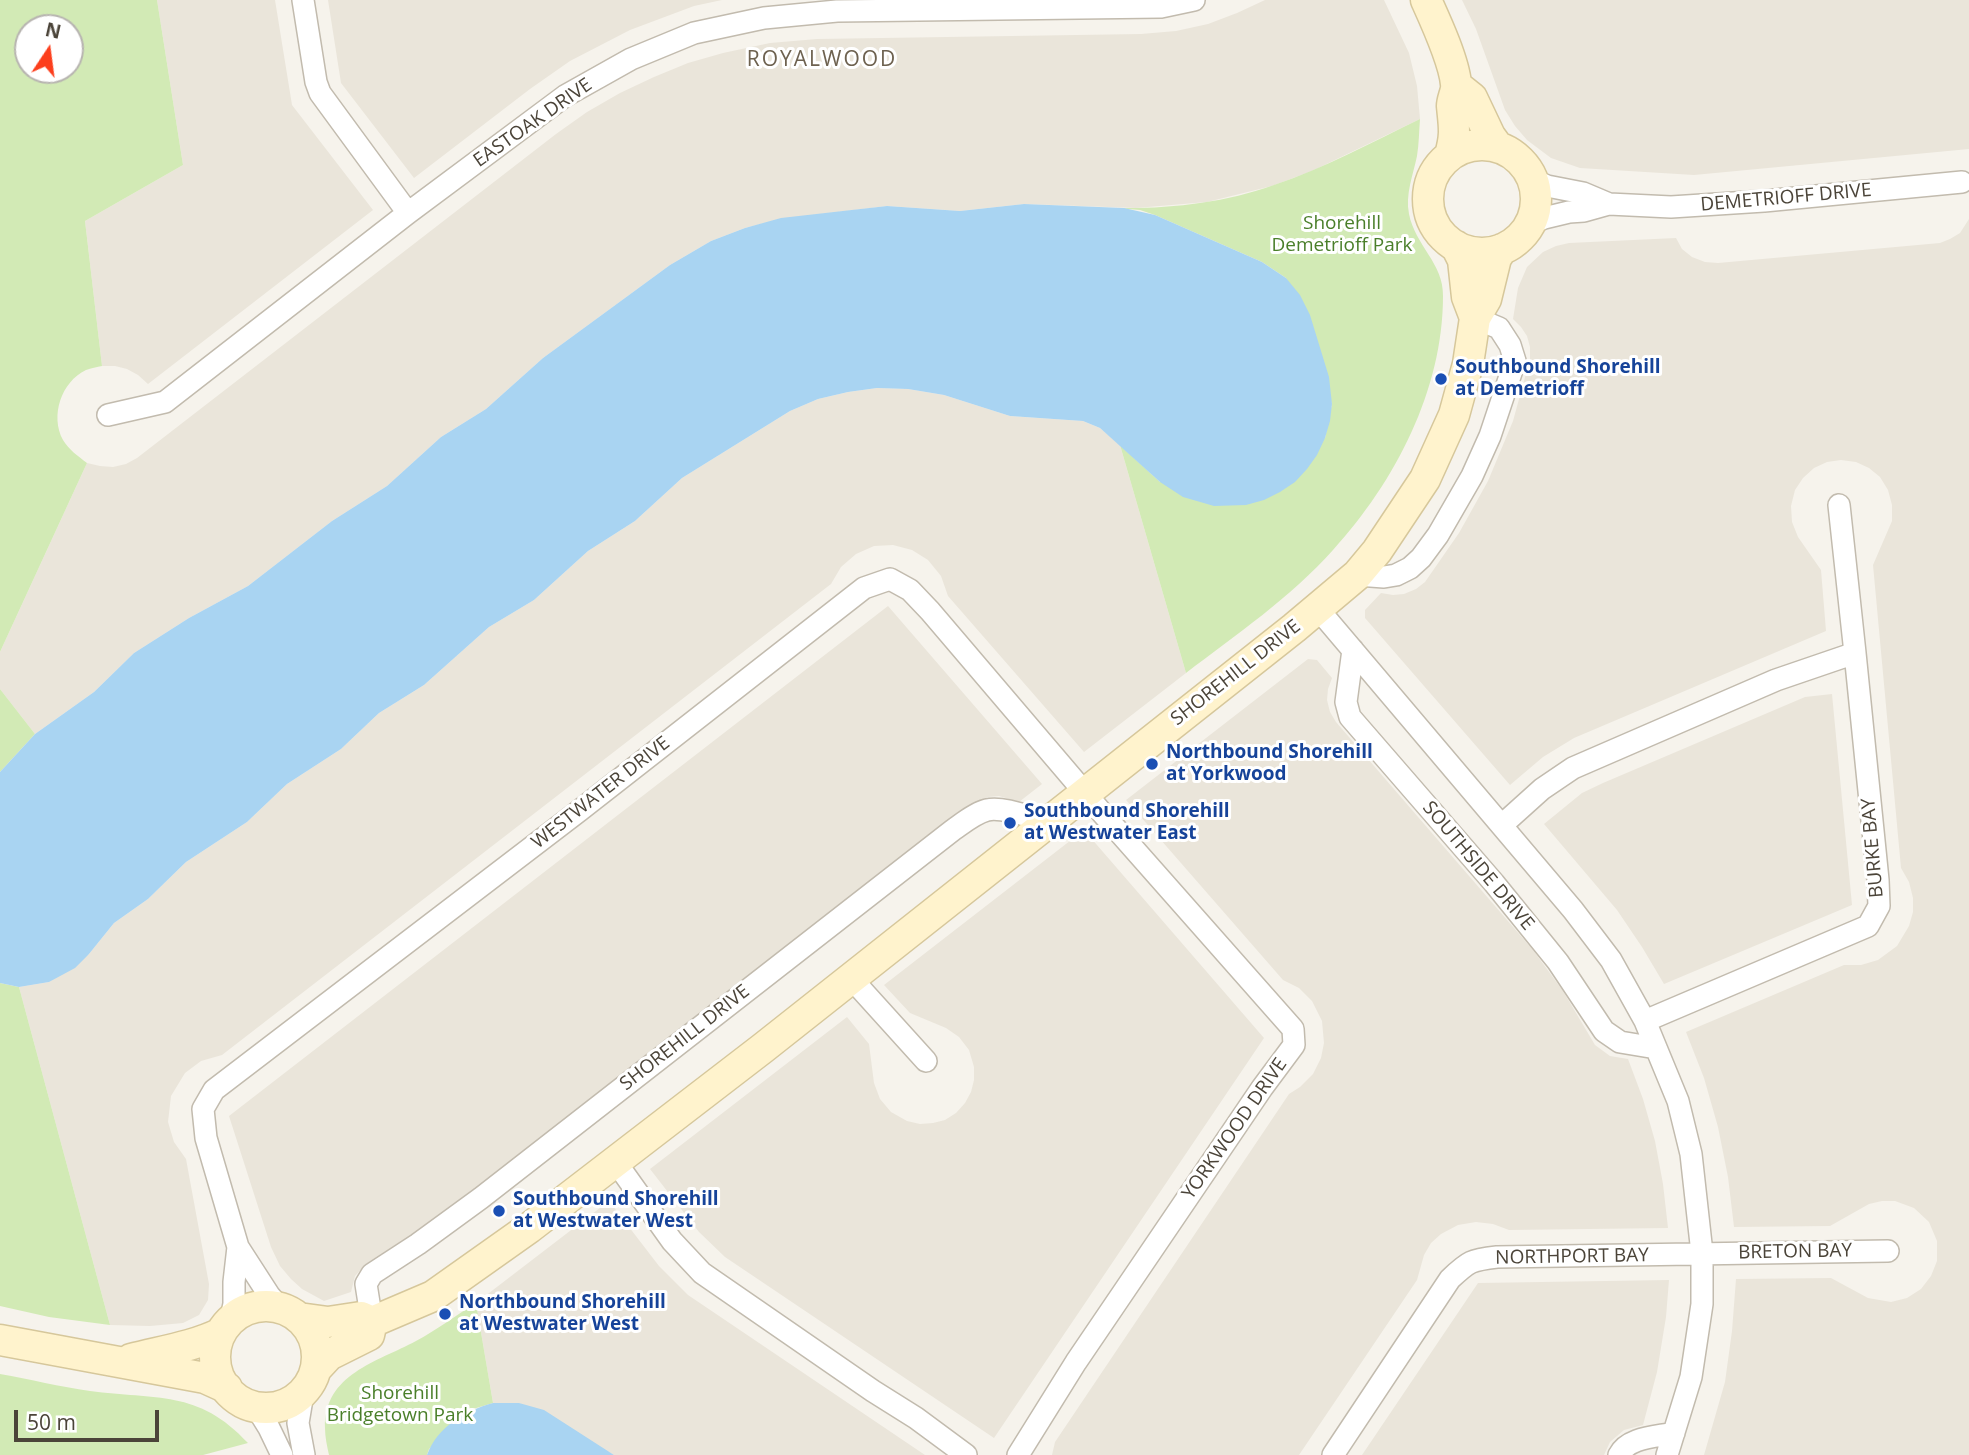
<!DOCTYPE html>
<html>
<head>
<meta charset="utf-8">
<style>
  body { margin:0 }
  #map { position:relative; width:1969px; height:1455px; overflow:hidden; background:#f6f3ec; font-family:"Open Sans",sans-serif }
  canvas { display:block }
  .north { position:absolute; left:14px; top:14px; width:70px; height:70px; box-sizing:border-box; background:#fff; border:2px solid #b7b4b0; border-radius:50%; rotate:13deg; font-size:19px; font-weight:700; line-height:28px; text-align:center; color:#4b4439 }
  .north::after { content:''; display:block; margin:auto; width:24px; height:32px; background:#fc3f1d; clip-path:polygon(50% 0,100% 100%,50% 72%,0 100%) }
  .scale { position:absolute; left:14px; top:1410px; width:145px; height:32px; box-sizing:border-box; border:4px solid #4b4439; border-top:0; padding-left:9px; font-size:21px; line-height:24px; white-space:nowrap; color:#4b4439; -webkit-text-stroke:5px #fff; paint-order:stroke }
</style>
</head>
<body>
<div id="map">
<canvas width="1969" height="1455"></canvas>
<div class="north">N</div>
<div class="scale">50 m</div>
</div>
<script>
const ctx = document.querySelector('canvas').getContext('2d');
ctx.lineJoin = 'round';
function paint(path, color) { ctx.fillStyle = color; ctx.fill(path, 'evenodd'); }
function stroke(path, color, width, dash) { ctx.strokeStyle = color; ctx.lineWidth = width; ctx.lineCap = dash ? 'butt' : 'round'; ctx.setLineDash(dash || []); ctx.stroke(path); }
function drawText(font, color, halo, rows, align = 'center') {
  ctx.font = font + ' "Open Sans",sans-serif'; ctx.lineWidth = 6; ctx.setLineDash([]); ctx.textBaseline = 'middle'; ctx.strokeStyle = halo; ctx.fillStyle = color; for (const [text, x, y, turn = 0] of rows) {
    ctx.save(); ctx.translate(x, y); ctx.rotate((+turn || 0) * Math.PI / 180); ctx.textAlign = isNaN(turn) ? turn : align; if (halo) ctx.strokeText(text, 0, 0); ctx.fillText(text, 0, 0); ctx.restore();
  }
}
const residential = new Path2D(`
  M 157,0 L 275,0 L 292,105 L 373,210 L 148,384 L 138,375 L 127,369 L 115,366 L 102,366 L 85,221 L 183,165 Z
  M 328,0 L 722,0 L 694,6 L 630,30 L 570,61 L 530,89 L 414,178 L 341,83 Z
  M 1265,0 L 1384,0 L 1409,53 L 1417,86 L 1420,119 L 1312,171 L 1272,186 L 1207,202 L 1136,208 L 1024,204 L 960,211 L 887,206 L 781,219 L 745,228 L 711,241 L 670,265 L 543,358 L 486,409 L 441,437 L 387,486 L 332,521 L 248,586 L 189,618 L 134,653 L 94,692 L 35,734 L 0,689 L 0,652 L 87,463 L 100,466 L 113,467 L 126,464 L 137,458 L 556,134 L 587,112 L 620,93 L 654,77 L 688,63 L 723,53 L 770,43 L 817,39 L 1141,34 L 1176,31 L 1208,24 L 1237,13 Z
  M 1462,0 L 1969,0 L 1969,149 L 1694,175 L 1580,168 L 1551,158 L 1527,140 L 1515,126 L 1505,110 L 1476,29 Z
  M 1969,219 L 1969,1455 L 1704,1455 L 1725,1382 L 1732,1331 L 1736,1279 L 1831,1278 L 1868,1298 L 1891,1302 L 1907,1298 L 1921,1289 L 1931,1276 L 1937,1261 L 1937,1241 L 1929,1222 L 1914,1208 L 1895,1201 L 1882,1201 L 1869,1204 L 1830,1226 L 1734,1227 L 1728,1177 L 1718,1127 L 1704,1078 L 1686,1032 L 1844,965 L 1861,965 L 1878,960 L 1897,946 L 1909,926 L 1913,912 L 1913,898 L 1909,882 L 1901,868 L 1873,565 L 1892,521 L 1892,505 L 1888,490 L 1880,477 L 1869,468 L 1856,462 L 1841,460 L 1827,462 L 1814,468 L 1803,478 L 1795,490 L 1791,506 L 1792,522 L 1798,537 L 1821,570 L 1826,631 L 1574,738 L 1543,757 L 1510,785 L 1365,618 L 1365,610 L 1381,593 L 1393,595 L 1404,594 L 1416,589 L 1425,582 L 1459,533 L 1488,481 L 1513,421 L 1530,359 L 1530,347 L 1527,336 L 1521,327 L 1513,319 L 1518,288 L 1527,267 L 1543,252 L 1556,246 L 1569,243 L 1676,238 L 1682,249 L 1692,257 L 1705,262 L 1718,263 L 1940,243 L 1950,239 L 1960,233 Z
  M 877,388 L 908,389 L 944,395 L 1010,416 L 1083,421 L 1100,428 L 1120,445 L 1186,673 L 1084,752 L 948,596 L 941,576 L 928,560 L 912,550 L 893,545 L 874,546 L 856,554 L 841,567 L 831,584 L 222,1055 L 201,1061 L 185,1073 L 171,1096 L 168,1122 L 174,1142 L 186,1159 L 209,1284 L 208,1300 L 199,1315 L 183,1323 L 150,1326 L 110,1325 L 19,987 L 49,982 L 89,954 L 114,923 L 148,899 L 186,862 L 247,822 L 287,784 L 341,749 L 379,713 L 424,685 L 489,627 L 534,600 L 588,551 L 635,521 L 682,478 L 790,411 L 818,399 L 848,392 Z
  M 888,606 L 1042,784 L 1019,802 L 999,796 L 988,797 L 978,801 L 437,1219 L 406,1240 L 366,1264 L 355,1276 L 351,1292 L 324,1301 L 302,1289 L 291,1279 L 280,1266 L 271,1247 L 229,1116 Z
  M 1308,659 L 1317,660 L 1332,678 L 1328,689 L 1327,700 L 1330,712 L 1336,722 L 1533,950 L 1563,991 L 1595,1045 L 1610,1056 L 1628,1059 L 1643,1099 L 1655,1141 L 1663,1184 L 1668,1228 L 1509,1230 L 1493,1224 L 1476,1222 L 1458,1225 L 1441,1234 L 1431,1243 L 1424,1255 L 1417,1280 L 1299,1455 L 1052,1455 L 1055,1442 L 1289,1094 L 1300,1087 L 1313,1074 L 1321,1058 L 1324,1043 L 1322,1021 L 1312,1001 L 1299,988 L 1283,980 L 1126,800 Z
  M 1832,694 L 1852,905 L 1664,984 L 1642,947 L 1617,910 L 1544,824 L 1582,793 L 1603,783 L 1805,697 Z
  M 1084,830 L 1264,1038 L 994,1438 L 725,1257 L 699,1232 L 650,1169 L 847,1017 L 869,1044 L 874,1083 L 880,1099 L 891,1112 L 907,1121 L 920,1124 L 933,1123 L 945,1120 L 956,1113 L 965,1103 L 971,1092 L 974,1080 L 974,1067 L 969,1050 L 959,1037 L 946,1028 L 910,1013 L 884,985 Z
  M 609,1201 L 659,1266 L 688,1295 L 925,1455 L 614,1455 L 519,1403 L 493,1403 L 476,1303 Z
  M 1669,1280 L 1666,1317 L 1657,1372 L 1643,1425 L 1624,1430 L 1610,1442 L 1604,1455 L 1362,1455 L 1478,1283 Z`);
const green = new Path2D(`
  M 0,0 L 157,0 L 183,165 L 85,221 L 102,366 C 97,367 91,368 86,370 C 61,382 50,416 63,440 C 69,450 78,456 87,463 L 0,652 ZM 28,28 L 70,28 L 70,70 L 28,70 Z
  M 1420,119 C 1419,131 1419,144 1417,156 C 1413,175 1405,195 1409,214 C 1415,245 1444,264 1443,296 C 1443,390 1395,482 1333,550 C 1291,597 1236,635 1186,673 L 1120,445 L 1160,482 L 1325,438 L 1332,404 L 1286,278 L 1262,262 L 1155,215 L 1140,210 L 1116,208 C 1169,209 1224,203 1274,185 C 1325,168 1372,142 1420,119 Z
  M 0,689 L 35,734 L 0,772 Z
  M 0,983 L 19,987 L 110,1325 L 49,1317 L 0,1306 Z
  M 476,1303 L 493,1403 L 473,1409 L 429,1449 L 427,1455 L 329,1455 C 327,1446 325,1437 325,1428 C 324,1374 377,1362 416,1341 C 437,1330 456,1315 476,1303 Z
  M 0,1374 C 30,1379 60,1387 90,1391 C 156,1400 198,1389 248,1443 L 203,1455 L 0,1455 Z`);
const water = new Path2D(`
  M 1024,204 L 1124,208 L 1155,215 L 1262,262 L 1286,278 L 1300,295 L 1310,315 L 1329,377 L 1332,404 L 1330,421 L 1325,438 L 1317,455 L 1307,469 L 1295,482 L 1280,492 L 1264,500 L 1246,505 L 1214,506 L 1183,497 L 1160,482 L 1100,428 L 1083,421 L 1010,416 L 944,395 L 908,389 L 877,388 L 848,392 L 818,399 L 790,411 L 682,478 L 635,521 L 588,551 L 534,600 L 489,627 L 424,685 L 379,713 L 341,749 L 287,784 L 247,822 L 186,862 L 148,899 L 114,923 L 89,954 L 75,968 L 49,982 L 19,987 L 0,983 L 0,772 L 35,734 L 94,692 L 134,653 L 189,618 L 248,586 L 332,521 L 387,486 L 441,437 L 486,409 L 543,358 L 670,265 L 711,241 L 745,228 L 781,218 L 887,206 L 960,211 Z
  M 493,1403 L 519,1403 L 544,1410 L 614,1455 L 427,1455 C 438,1426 465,1411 493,1403 Z`);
const street = new Path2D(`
  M 303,0 L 316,82 L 320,93 L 408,213
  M 1533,180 L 1547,186 L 1583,193 L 1609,204
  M 1530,224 L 1544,218 L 1569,212 L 1584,211 L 1609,204 L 1671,207 L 1764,201 L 1962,182
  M 108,415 L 165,402 L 408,213 L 565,96 L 631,59 L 694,33 L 764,18 L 837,11 L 1161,7 L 1194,0
  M 1839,505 L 1855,653
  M 1357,575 L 1384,577 L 1396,575 L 1410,568 L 1421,558 L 1438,535 L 1472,476 L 1490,436 L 1515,361 L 1510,345 L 1499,328 L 1475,318
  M 1318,609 L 1573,910 L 1611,960 L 1645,1021 L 1678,1101 L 1691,1154 L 1702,1253 L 1702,1304 L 1691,1377 L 1667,1455
  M 1353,650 L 1346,702 L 1350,717 L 1494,883 L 1558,962 L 1604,1031 L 1620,1042 L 1656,1048
  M 1502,825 L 1542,789 L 1573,768 L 1776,680 L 1855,653 L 1878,880 L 1879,906 L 1868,926 L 1645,1021
  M 850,977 L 926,1061
  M 615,1161 L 672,1241 L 702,1273 L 873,1391 L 916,1418 L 966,1455
  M 281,1309 L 269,1295 L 238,1247 L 206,1138 L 203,1109 L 214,1090 L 579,811 L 864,588 L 890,579 L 910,590 L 930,611 L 1103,814 L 1293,1029 L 1294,1045 L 1262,1088 L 1076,1362 L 1018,1455
  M 231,1318 L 234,1304 L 234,1282 L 238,1247
  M 372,1322 L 366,1284 L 372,1274 L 418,1244 L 481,1198 L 953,830 C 963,823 975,813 987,810 C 1003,806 1032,818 1048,822
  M 303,1393 L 298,1423 L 304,1455
  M 256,1407 L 269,1428 L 282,1455
  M 1333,1455 L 1450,1279 C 1469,1261 1471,1260 1497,1257 L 1888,1251
  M 1619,1455 C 1628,1437 1656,1437 1674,1433`);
const secondary = new Path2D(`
  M 1426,0 C 1436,22 1454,61 1456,84 C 1457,91 1452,99 1452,106 C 1454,127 1456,134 1450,155
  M 1457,86 L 1472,98 L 1490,136 L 1498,147
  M1428 199a54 54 0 1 1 108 0a54 54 0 1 1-108 0Z
  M 1456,246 L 1463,260 L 1467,297 L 1475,318
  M215 1357a51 51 0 1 1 102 0a51 51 0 1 1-102 0Z
  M 299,1318 L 328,1322 L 361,1317 L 372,1322 L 433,1296 L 529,1228 L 763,1048 L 1294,628 L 1357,575 L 1377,551 L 1425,479 L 1454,415 L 1468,364 L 1475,318 L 1486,299 L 1496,258 L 1502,249
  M 0,1340 L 205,1378 L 227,1388
  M 131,1359 C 162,1351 192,1347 221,1333
  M 316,1369 L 329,1355 L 369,1335 L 372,1322`);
const markers = [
  [1441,379,7,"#1a4fb4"],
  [1152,764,7,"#1a4fb4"],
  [1010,823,7,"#1a4fb4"],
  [499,1211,7,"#1a4fb4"],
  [445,1314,7,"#1a4fb4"]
];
const streetNames = [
  ["EASTOAK DRIVE",533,123,-35],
  ["DEMETRIOFF DRIVE",1786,198,-5],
  ["SHOREHILL DRIVE",1236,673,-38],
  ["WESTWATER DRIVE",601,793,-38],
  ["BURKE BAY",1873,848,-95],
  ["SOUTHSIDE DRIVE",1478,866,50],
  ["SHOREHILL DRIVE",685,1038,-38],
  ["YORKWOOD DRIVE",1235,1129,-55],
  ["BRETON BAY",1795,1252,-1],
  ["NORTHPORT BAY",1572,1257,-1]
];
const parkNames = [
  ["Shorehill",1342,224],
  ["Demetrioff Park",1342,246],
  ["Shorehill",400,1394],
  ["Bridgetown Park",400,1416]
];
const transitNames = [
  ["Southbound Shorehill",1455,368],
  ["at Demetrioff",1455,390],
  ["Northbound Shorehill",1166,753],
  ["at Yorkwood",1166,775],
  ["Southbound Shorehill",1024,812],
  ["at Westwater East",1024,834],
  ["Southbound Shorehill",513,1200],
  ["at Westwater West",513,1222],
  ["Northbound Shorehill",459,1303],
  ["at Westwater West",459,1325]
];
const neighbourhoodNames = [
  ["ROYALWOOD",822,60]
];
paint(residential, '#eae5da');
paint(green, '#d2eab5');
paint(water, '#a9d4f2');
stroke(street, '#c2bbae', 24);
stroke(secondary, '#d6c79b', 33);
stroke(street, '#fff', 21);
stroke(secondary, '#fff3cd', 30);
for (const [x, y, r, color] of markers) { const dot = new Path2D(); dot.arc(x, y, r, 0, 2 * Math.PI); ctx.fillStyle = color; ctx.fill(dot); stroke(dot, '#fff', 2.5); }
drawText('19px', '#4b4439', '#fff', streetNames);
drawText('19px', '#4a7f2a', '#fff', parkNames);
drawText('bold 19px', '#164399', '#fff', transitNames, 'left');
ctx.letterSpacing = '2px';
drawText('21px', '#6e6250', '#fff', neighbourhoodNames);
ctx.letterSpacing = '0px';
</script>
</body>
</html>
